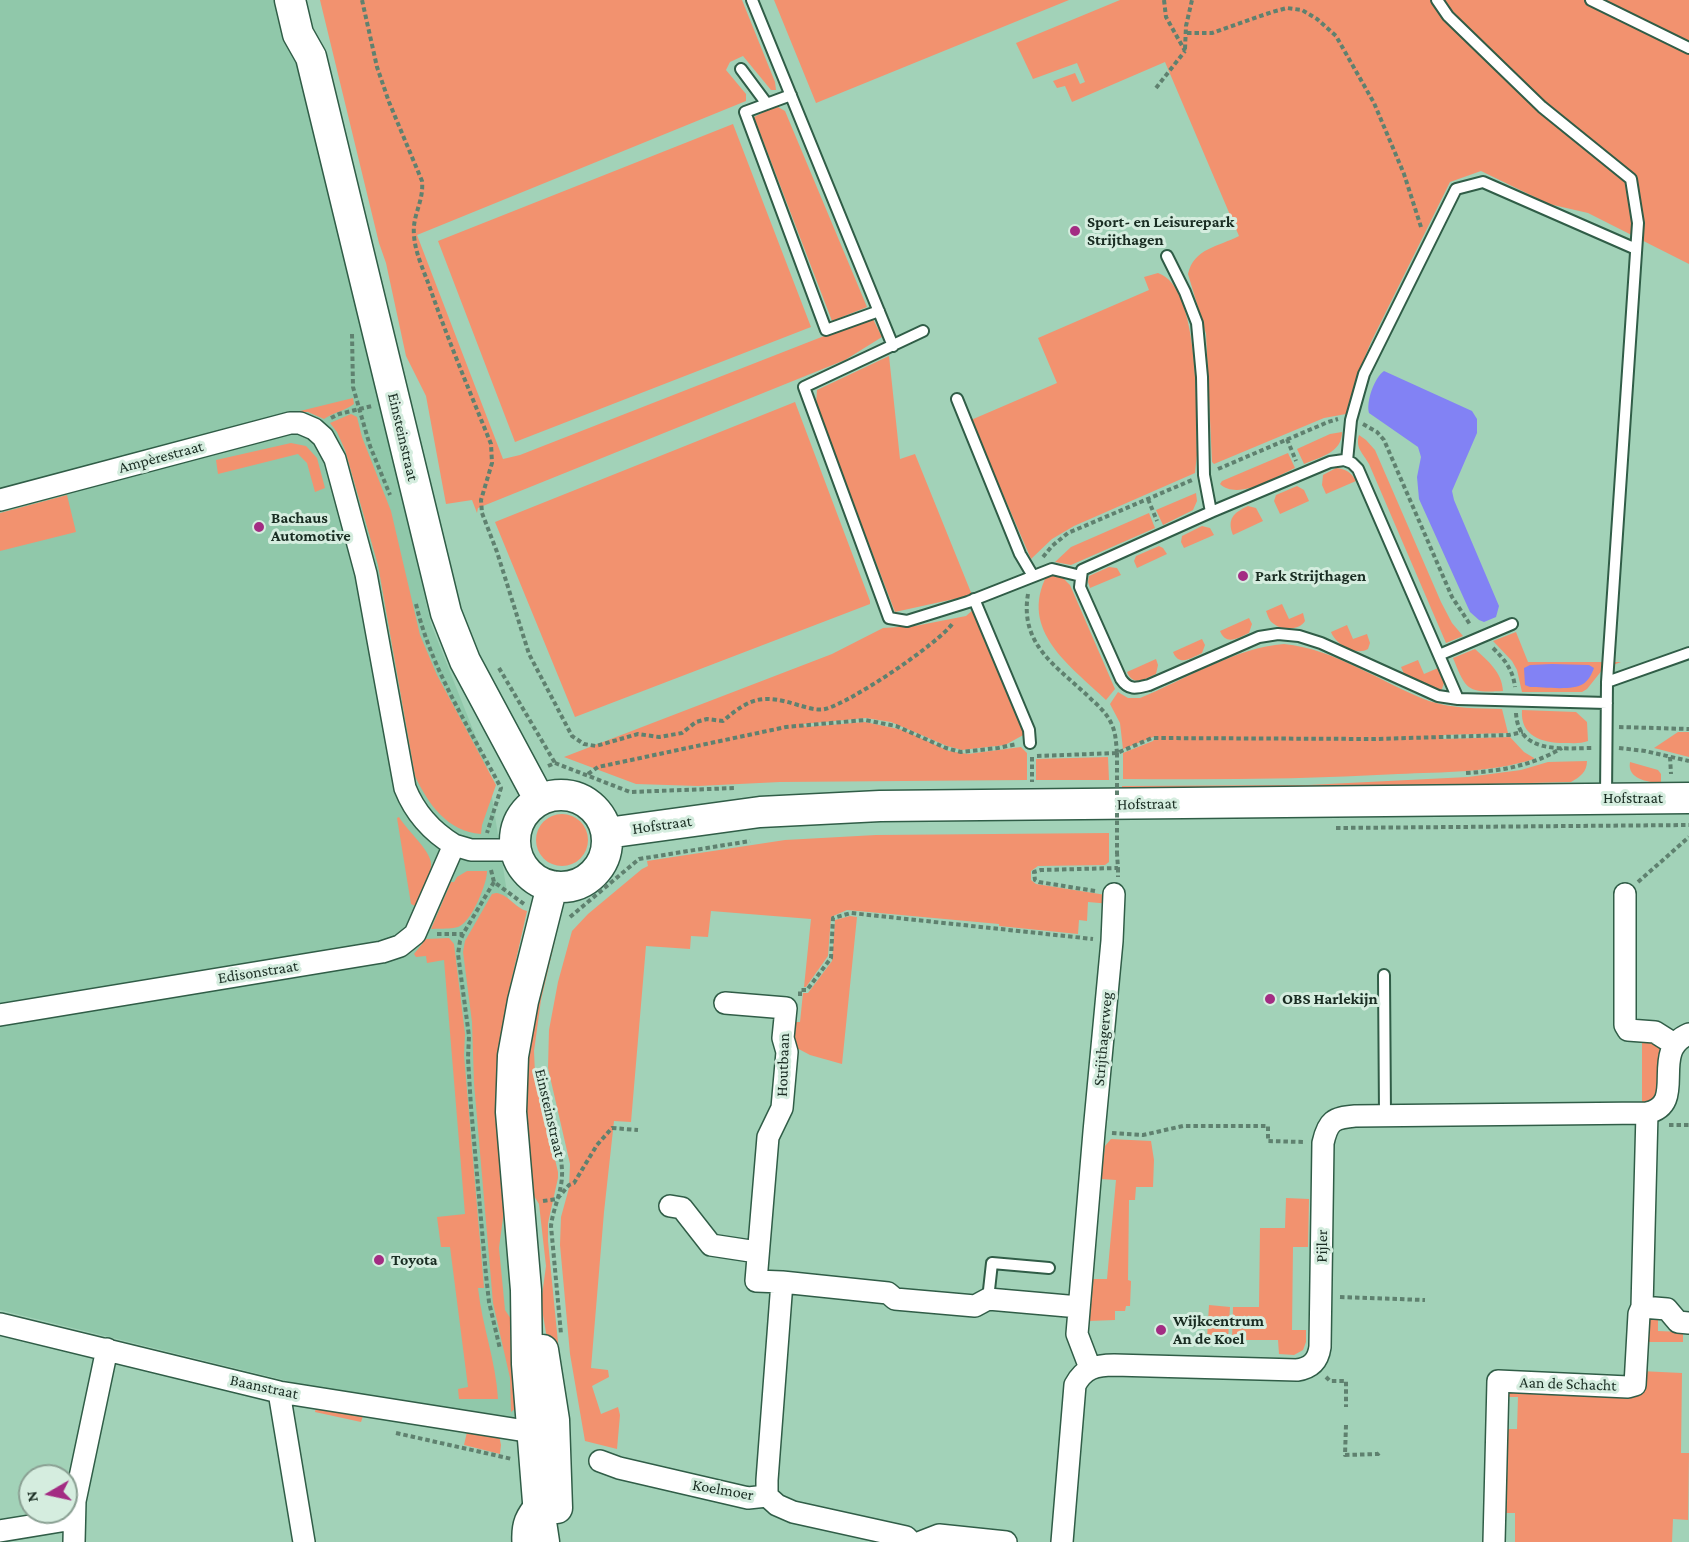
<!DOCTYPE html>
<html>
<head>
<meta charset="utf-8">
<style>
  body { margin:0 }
  #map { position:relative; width:1689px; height:1542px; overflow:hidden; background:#a2d2b8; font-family:"Crimson Pro",serif }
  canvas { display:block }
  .north { position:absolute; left:18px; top:1464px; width:60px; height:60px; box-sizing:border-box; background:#d5eddf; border:2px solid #8aa093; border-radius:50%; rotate:261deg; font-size:16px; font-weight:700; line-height:24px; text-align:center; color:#192c22 }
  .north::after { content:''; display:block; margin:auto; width:21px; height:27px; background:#a32c83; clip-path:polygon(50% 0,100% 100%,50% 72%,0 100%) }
</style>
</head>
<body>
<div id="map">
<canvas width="1689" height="1542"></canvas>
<div class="north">N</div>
</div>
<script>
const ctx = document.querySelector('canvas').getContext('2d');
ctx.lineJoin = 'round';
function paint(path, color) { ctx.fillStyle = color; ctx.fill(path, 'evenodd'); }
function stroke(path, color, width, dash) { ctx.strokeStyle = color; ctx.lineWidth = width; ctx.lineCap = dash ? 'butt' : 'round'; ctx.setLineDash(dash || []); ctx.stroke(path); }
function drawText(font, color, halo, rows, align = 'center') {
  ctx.font = font + ' "Crimson Pro",serif'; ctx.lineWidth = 6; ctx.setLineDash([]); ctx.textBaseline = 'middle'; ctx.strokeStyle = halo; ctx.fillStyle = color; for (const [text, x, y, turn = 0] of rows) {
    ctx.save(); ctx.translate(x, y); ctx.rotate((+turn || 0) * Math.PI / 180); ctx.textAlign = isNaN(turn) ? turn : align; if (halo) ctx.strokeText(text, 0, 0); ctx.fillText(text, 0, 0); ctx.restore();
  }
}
const built = new Path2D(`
  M 0,0 L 285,0 L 323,152 L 431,624 L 487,765 L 513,931 L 497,1040 L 523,1419 L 316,1388 L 0,1310 Z`);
const green = new Path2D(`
  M 320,0 L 742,0 L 775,82 L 776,90 L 771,90 L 743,56 L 730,62 L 726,70 L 746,94 L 746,101 L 417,235 L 503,459 L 520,455 L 865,320 L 873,319 L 882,337 L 845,360 L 478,508 L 477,513 L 472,500 L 446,504 L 426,396 L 406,356 L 386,263 L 379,243 Z
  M 774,0 L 1069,0 L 816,103 Z
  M 1120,0 L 1689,0 L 1689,264 L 1588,213 L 1549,204 L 1481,171 L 1450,182 L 1371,342 L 1359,371 L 1346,414 L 1324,418 L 1214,464 L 1212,462 L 1206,334 L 1188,274 C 1194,248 1218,247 1239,236 L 1165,62 L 1072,102 L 1065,86 L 1057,88 L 1053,81 L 1075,73 L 1080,84 L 1085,82 L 1077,63 L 1033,79 L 1016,43 Z
  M 778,107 L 785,111 L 867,307 L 832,321 L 754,117 L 772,108 Z
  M 733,124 L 811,327 L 515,442 L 438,241 Z
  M 1158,273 C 1201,287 1196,416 1197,454 L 1195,473 L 1074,526 L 1052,539 L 1031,559 L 971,420 L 1057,383 L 1038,338 L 1149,290 L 1144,277 Z
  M 889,356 L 900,459 L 915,454 L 972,595 L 895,612 L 816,405 L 817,390 Z
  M 353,398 L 354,404 C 345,411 334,412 324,419 L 308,412 L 296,412 Z
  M 795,402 L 870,601 L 870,604 L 575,717 L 495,522 Z
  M 351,414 L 357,417 L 362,437 L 391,511 L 420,635 L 437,675 L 496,785 L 482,825 L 481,834 C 448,832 428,804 415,776 L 378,565 L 345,450 L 337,432 L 330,423 Z
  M 1342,432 C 1342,453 1320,457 1304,464 L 1297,449 L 1330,434 Z
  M 1359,435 L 1366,440 L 1375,450 L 1441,602 L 1452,623 L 1463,636 L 1446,643 L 1369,464 C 1363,453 1355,448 1359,435 Z
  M 291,443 L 306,446 L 317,458 L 325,488 L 315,492 L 307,463 L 298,454 L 218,474 L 216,460 Z
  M 1288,453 L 1295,468 C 1275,477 1238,501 1220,484 L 1222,481 Z
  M 1336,468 C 1346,469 1351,472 1356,481 L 1326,494 L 1322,485 L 1323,475 Z
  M 1297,486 L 1304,490 L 1309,501 L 1280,514 L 1274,501 L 1276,495 Z
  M 1196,493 L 1197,501 L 1193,510 L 1163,525 L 1156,510 Z
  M 67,495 L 76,532 L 0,551 L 0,513 Z
  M 1248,506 L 1256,508 L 1263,521 L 1233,535 C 1227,519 1233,513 1248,506 Z
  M 1149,513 L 1155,528 L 1071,565 L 1055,562 L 1071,547 Z
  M 1202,526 L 1210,528 L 1214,535 L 1184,548 L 1181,542 L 1182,536 Z
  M 1159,546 L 1163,548 L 1167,554 L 1137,568 L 1134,561 L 1136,556 Z
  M 1109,567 L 1117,568 L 1121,575 L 1090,588 L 1088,582 L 1089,576 Z
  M 1054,574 L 1063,578 L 1070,585 L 1115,689 L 1106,700 C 1071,666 1018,631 1047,575 Z
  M 1282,604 L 1289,619 L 1303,613 L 1305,621 C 1300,630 1282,631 1274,624 C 1269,621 1268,616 1266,611 Z
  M 974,609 L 1027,733 L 1005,745 L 962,750 L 947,746 L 891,722 L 866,718 L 803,724 L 806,727 L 865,722 L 903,730 L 949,751 L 968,754 L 1021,747 L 1027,753 L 1027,780 L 780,782 L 698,786 L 636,784 L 564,757 L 832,654 L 883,628 L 915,626 L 966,616 Z
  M 1249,618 L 1252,624 L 1249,633 C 1238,638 1226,646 1220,631 Z
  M 1347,625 L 1353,639 L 1367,634 L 1370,643 L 1368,649 C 1356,656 1336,645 1331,632 Z
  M 1516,632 L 1528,662 L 1621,662 L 1603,669 L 1587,689 L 1582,692 L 1522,692 L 1517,670 L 1512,661 L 1493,641 Z
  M 1202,639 L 1205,645 L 1202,653 C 1191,658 1179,667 1173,652 Z
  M 1284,644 C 1336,649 1381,683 1429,701 C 1453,709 1478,708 1502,709 L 1508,733 L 1444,735 L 1440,739 L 1510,737 L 1524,752 L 1534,758 L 1534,759 C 1490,773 1443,772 1398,774 C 1306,779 1214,780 1123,779 L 1123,753 L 1153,741 L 1156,736 L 1123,749 L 1120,723 L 1110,704 L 1118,692 L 1128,698 L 1140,698 C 1184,680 1237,647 1284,644 Z
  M 1475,649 C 1488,661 1502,672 1503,691 C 1467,693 1466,690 1453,658 Z
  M 1156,659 L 1158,665 L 1156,674 C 1145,679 1133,687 1127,672 Z
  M 1418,660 L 1424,674 L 1438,668 L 1444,683 L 1442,689 L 1438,691 L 1405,676 L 1401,667 Z
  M 1522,710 L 1576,712 L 1587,722 L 1588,741 C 1581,744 1572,743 1564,743 C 1542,743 1520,736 1522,710 Z
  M 1678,732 L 1689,732 L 1689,757 L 1654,748 Z
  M 1108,757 L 1109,780 L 1036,780 L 1036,759 Z
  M 1587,761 C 1587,772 1580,777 1571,782 L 1122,793 L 1122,786 L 1308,785 L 1468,777 L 1521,770 L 1548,762 Z
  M 1630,762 L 1658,770 L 1661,774 L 1661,783 C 1647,782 1627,779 1630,762 Z
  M536 840a26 26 0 1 1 52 0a26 26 0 1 1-52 0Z
  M 399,817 C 407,831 434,853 431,867 C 428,880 420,894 415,906 L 411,904 L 397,818 Z
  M 1109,833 L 1109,862 L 1105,865 L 1038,866 L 1031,871 L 1031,880 L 1036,884 L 1106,895 L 1111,904 L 1088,902 L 1087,921 L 1079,920 L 1078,934 L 999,926 L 999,924 L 847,910 L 831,917 L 828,956 L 806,987 L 804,987 L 811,919 L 711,911 L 708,937 L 691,936 L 690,949 L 646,946 L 631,1122 L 614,1121 L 604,1212 L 591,1368 L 608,1370 L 609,1377 L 592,1386 L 601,1414 L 618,1407 L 620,1415 L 617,1449 L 585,1441 L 570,1354 L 560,1245 L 561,1217 L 569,1188 L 570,1164 L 548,1068 L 549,1030 L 558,982 L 572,931 L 588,914 L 642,869 L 648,866 L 647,861 L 785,840 L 876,835 Z
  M 467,871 L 487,871 C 487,884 472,920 460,926 C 452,930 440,928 431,929 L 451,882 L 454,882 L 457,877 Z
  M 496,893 C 508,894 515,908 527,911 L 507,1000 L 501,1041 L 498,1105 L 504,1210 L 499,1248 L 505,1310 L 517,1328 L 516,1408 L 511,1412 L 510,1378 L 493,1303 L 474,1083 L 472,1022 L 463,952 L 465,941 L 492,894 Z
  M 850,916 L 857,917 L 842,1064 L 810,1055 L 793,1046 L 795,1022 L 800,1022 L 803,993 L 808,993 L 832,961 L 835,920 Z
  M 560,919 L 541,1000 L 534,1051 L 535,1074 L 558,1172 L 558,1178 L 548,1223 L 548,1241 L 560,1363 L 568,1407 L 559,1410 L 541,1303 L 546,1266 L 539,1204 L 529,1188 L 525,1135 L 525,1074 L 533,1019 L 557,920 Z
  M 449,938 L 454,944 L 465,1034 L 464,1055 L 484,1288 L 478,1288 C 482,1326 496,1361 498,1399 L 459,1399 L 458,1389 L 468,1387 L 450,1247 L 441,1247 L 437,1217 L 465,1214 L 444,960 L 427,963 L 426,956 L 416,957 L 414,954 L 426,939 Z
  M 1655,1039 L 1664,1048 L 1661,1088 L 1655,1098 L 1642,1104 L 1642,1040 Z
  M 1111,1139 L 1151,1141 L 1154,1160 L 1153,1187 L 1136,1187 L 1135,1200 L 1129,1200 L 1128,1280 L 1131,1281 L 1130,1306 L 1126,1306 L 1125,1311 L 1115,1311 L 1115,1320 L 1089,1321 L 1093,1279 L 1107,1279 L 1116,1180 L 1101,1179 L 1105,1146 Z
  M 1286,1198 L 1309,1199 L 1308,1247 L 1293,1247 L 1292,1330 L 1306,1330 L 1306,1342 L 1303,1350 L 1294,1355 L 1279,1354 L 1278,1340 L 1232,1340 L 1233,1307 L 1259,1307 L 1260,1228 L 1285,1228 Z
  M 1209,1305 L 1230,1307 L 1228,1340 L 1207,1339 Z
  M 1644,1318 L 1658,1318 L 1658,1331 L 1683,1332 L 1683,1342 L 1644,1342 Z
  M 1640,1371 L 1682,1373 L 1681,1453 L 1689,1453 L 1688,1520 L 1673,1519 L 1672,1542 L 1515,1542 L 1515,1513 L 1501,1513 L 1502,1429 L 1517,1429 L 1518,1397 L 1503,1397 L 1503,1387 L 1639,1390 Z
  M 316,1407 L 363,1416 L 361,1422 L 315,1412 Z
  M 467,1432 L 499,1435 L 501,1445 L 500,1454 L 464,1445 Z`);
const water = new Path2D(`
  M 1384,371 L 1472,411 L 1477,419 L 1477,433 L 1452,491 L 1454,500 L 1499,606 L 1496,617 L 1484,622 L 1479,620 L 1470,612 L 1419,499 L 1417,477 L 1421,457 L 1418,447 L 1369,413 C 1366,402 1374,378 1384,371 Z
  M 1552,664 L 1589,665 L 1594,668 C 1592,674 1588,681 1583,684 C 1573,691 1543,687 1530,687 L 1525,685 L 1524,668 L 1530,665 Z`);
const path = new Path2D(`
  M 362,0 L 377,67 L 389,102 L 422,181 C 424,202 412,215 414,235 C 415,253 424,271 430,288 C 448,340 470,392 491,444 L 492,463 L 481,500 L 482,513 L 497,552 L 529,654 L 572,736 L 584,744 L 596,746 L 638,734 L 659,737 L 682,733 L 696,722 L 707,719 L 723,721 C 751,697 763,694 798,705 C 806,707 816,711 825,709 C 850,703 938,644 953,623
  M 1164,0 L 1166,17 L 1185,51
  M 1187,33 L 1212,33 L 1272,12 L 1287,8 L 1302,10 L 1317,19 L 1336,36 L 1374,103 L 1404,174 L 1421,227
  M 1185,49 L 1186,26 L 1192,0
  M 1156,88 L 1185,51
  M 352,334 L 353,387 L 370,446 L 390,495
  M 331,418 L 339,414 L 372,406
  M 1363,424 L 1377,432 L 1384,440 L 1452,597 L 1471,626
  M 1287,439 L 1296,461
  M 1218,469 L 1328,422 L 1338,419
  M 1148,499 L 1157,521
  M 1043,557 L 1052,546 L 1068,533 L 1192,480
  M 1028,594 C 1019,647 1060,668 1092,700 C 1100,707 1108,715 1112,725 C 1116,734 1116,743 1117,753
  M 416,604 C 431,669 470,729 501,788 L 487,833
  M 1493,648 C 1505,660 1513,670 1515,687
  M 499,668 L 555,763
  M 1516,713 C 1518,755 1564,748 1594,748
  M 1619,727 L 1689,729
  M 1619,748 L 1645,751 L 1689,761
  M 1037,756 L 1117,753 L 1152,738 L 1375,739 L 1509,735 L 1523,732
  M 1032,757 L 1032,782
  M 1670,757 L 1671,774
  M 548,766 L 555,763 L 630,792 L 736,788
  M 1466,773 C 1501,771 1531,766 1562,748
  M 588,774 L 598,767 L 786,727 L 865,720 L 896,726 L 946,748 L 961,752 L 998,748 L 1017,744
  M 1336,828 L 1689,825
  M 1118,868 L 1118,877
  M 491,870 L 494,882 L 524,904
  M 494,882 L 463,934 L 460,941 L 458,954 L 469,1036 L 468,1058 L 471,1107 L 486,1275 L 489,1302 L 500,1349
  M 1638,882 L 1689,837
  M 1095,891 L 1039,882 L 1035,880 L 1034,872 L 1041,870 L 1118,868 L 1117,854
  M 570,917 L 639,859 L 750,841
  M 437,934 L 463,934
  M 800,996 L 800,990 L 807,990 L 831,958 L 833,918 L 851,913 L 1093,939
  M 539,1070 C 542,1104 561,1137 562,1171 C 563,1190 553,1208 551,1226 L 561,1334
  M 1669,1125 L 1689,1125
  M 1112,1133 L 1143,1135 L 1183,1126 L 1268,1126 L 1268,1141 L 1304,1142
  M 543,1201 L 557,1199 L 569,1185 L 574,1183 L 597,1145 L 612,1128 L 638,1130
  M 1340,1297 L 1425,1300
  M 1326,1377 L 1330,1381 L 1346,1381 L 1346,1407
  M 1346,1425 L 1345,1455 L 1378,1454 L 1380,1452
  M 396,1433 L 512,1459`);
const lane = new Path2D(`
  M 752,0 L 893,346
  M 1437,0 L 1448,16 L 1542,107 L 1631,179 L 1638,223 L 1607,682
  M 1591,0 L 1689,48
  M 741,69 L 767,104
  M 791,95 L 745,112 L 826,330 L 879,311
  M 1167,256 L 1185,292 L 1197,323 L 1202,377 L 1204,475 L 1211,512
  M 923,331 L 804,387 L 889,618 L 907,621 L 968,602 L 1052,569 L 1081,576
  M 957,399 L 1020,554 L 1033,576
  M 1347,461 L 1351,420 L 1364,374 L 1456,189 L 1483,182 L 1636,249
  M 974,599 L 1029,730 L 1030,743
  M 1439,655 L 1512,624
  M 1458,699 L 1358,469 L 1352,463 L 1344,460 L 1330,462 L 1211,512 L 1082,570 L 1080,587 L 1121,679 C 1129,691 1137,688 1149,685 L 1259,637 L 1278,634 L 1299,636 L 1321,643 L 1438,696 L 1458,699 L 1607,703
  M 1606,796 L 1607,682 L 1689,653
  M 1384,975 L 1385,1115
  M 988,1299 L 992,1263 L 1049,1268`);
const street = new Path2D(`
  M 0,500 L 290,423 L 300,423 L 314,429 L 323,437 L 335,459 L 366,574 L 405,788 C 415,813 431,831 454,845 L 415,934 L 400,946 L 382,952 L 0,1015
  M 454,845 L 471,850 L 516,850
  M 1625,894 L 1625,1025 L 1628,1030 L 1655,1032 L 1674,1044
  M 725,1003 L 786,1008 L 783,1038 L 787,1052 L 782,1108 L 768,1137 L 756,1281 L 782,1282 L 767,1480 L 767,1496
  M 670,1206 L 682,1208 L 711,1245 L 757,1252
  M 782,1282 L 888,1293 L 895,1299 L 975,1306 L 988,1299 L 1079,1307
  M 1642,1307 L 1667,1309 L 1678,1322 L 1689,1323
  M 0,1324 L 279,1392 L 532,1432
  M 1090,1368 L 1077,1334 L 1094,1132 L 1112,941 L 1114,894
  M 279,1392 L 304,1542
  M 600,1461 L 619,1468 L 748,1498 L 767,1496
  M 767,1496 L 777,1505 L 793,1512 L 906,1537 L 911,1542
  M 0,1531 L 73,1519
  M 74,1542 L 75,1501 L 107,1349
  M 523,1542 C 522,1524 526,1515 538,1502
  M 921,1542 L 939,1535 L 1006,1542
  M 1062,1542 L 1075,1385 C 1084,1368 1096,1365 1114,1365 L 1297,1370 C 1311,1368 1318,1361 1320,1347 L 1323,1143 C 1328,1121 1333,1118 1355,1116 L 1647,1113 C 1689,1104 1648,1051 1689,1034
  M 1494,1542 L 1498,1381 L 1628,1387 L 1635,1385 L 1639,1314 L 1642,1307 L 1647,1113`);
const secondary = new Path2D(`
  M 290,0 L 298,34 L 311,57 L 446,613 L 465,661 L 539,799
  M515 841a46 46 0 1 1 92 0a46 46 0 1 1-92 0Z
  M 607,833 L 760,812 L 880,806 L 1689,798
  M 543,1350 L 554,1420 L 557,1508
  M 544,1542 L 538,1502 L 527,1364 L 526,1290 L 511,1112 L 513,1056 L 523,1001 L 552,886`);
const pathBridge = new Path2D(`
  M 1117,753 L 1117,854`);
const markers = [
  [1075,231,6,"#a32c83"],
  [259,527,6,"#a32c83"],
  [1243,576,6,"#a32c83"],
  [1270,999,6,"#a32c83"],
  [379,1260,6,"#a32c83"],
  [1161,1330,6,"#a32c83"]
];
const poiNames = [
  ["Sport- en Leisurepark",1087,222],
  ["Strijthagen",1087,240],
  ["Bachaus",271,518],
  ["Automotive",271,536],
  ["Park Strijthagen",1255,576],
  ["OBS Harlekijn",1282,999],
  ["Toyota",391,1260],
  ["Wijkcentrum",1173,1321],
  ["An de Koel",1173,1339]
];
const streetNames = [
  ["Einsteinstraat",403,437,77],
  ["Ampèrestraat",161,457,-15],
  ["Hofstraat",1633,798],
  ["Hofstraat",1147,804,-1],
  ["Hofstraat",662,825,-8],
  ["Edisonstraat",258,972,-9],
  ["Strijthagerweg",1103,1039,-85],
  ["Houtbaan",783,1065,-88],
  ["Einsteinstraat",550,1113,77],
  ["Pijler",1322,1246,-89],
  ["Aan de Schacht",1568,1384,2],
  ["Baanstraat",264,1387,12],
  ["Koelmoer",723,1490,10]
];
paint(built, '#90c8aa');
paint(green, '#f2926f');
paint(water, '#8282f4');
stroke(lane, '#305d47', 14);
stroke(street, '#305d47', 24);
stroke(secondary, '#305d47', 33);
stroke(path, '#5f816f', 4, [4.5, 3]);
stroke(lane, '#fff', 10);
stroke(street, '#fff', 21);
stroke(secondary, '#fff', 30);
stroke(pathBridge, '#5f816f', 4, [4.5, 3]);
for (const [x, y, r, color] of markers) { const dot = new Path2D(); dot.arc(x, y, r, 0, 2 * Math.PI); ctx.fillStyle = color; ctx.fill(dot); stroke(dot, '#d5eddf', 2); }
drawText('bold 16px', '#192c22', '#d5eddf', poiNames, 'left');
drawText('16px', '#192c22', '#d5eddf', streetNames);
</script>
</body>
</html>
